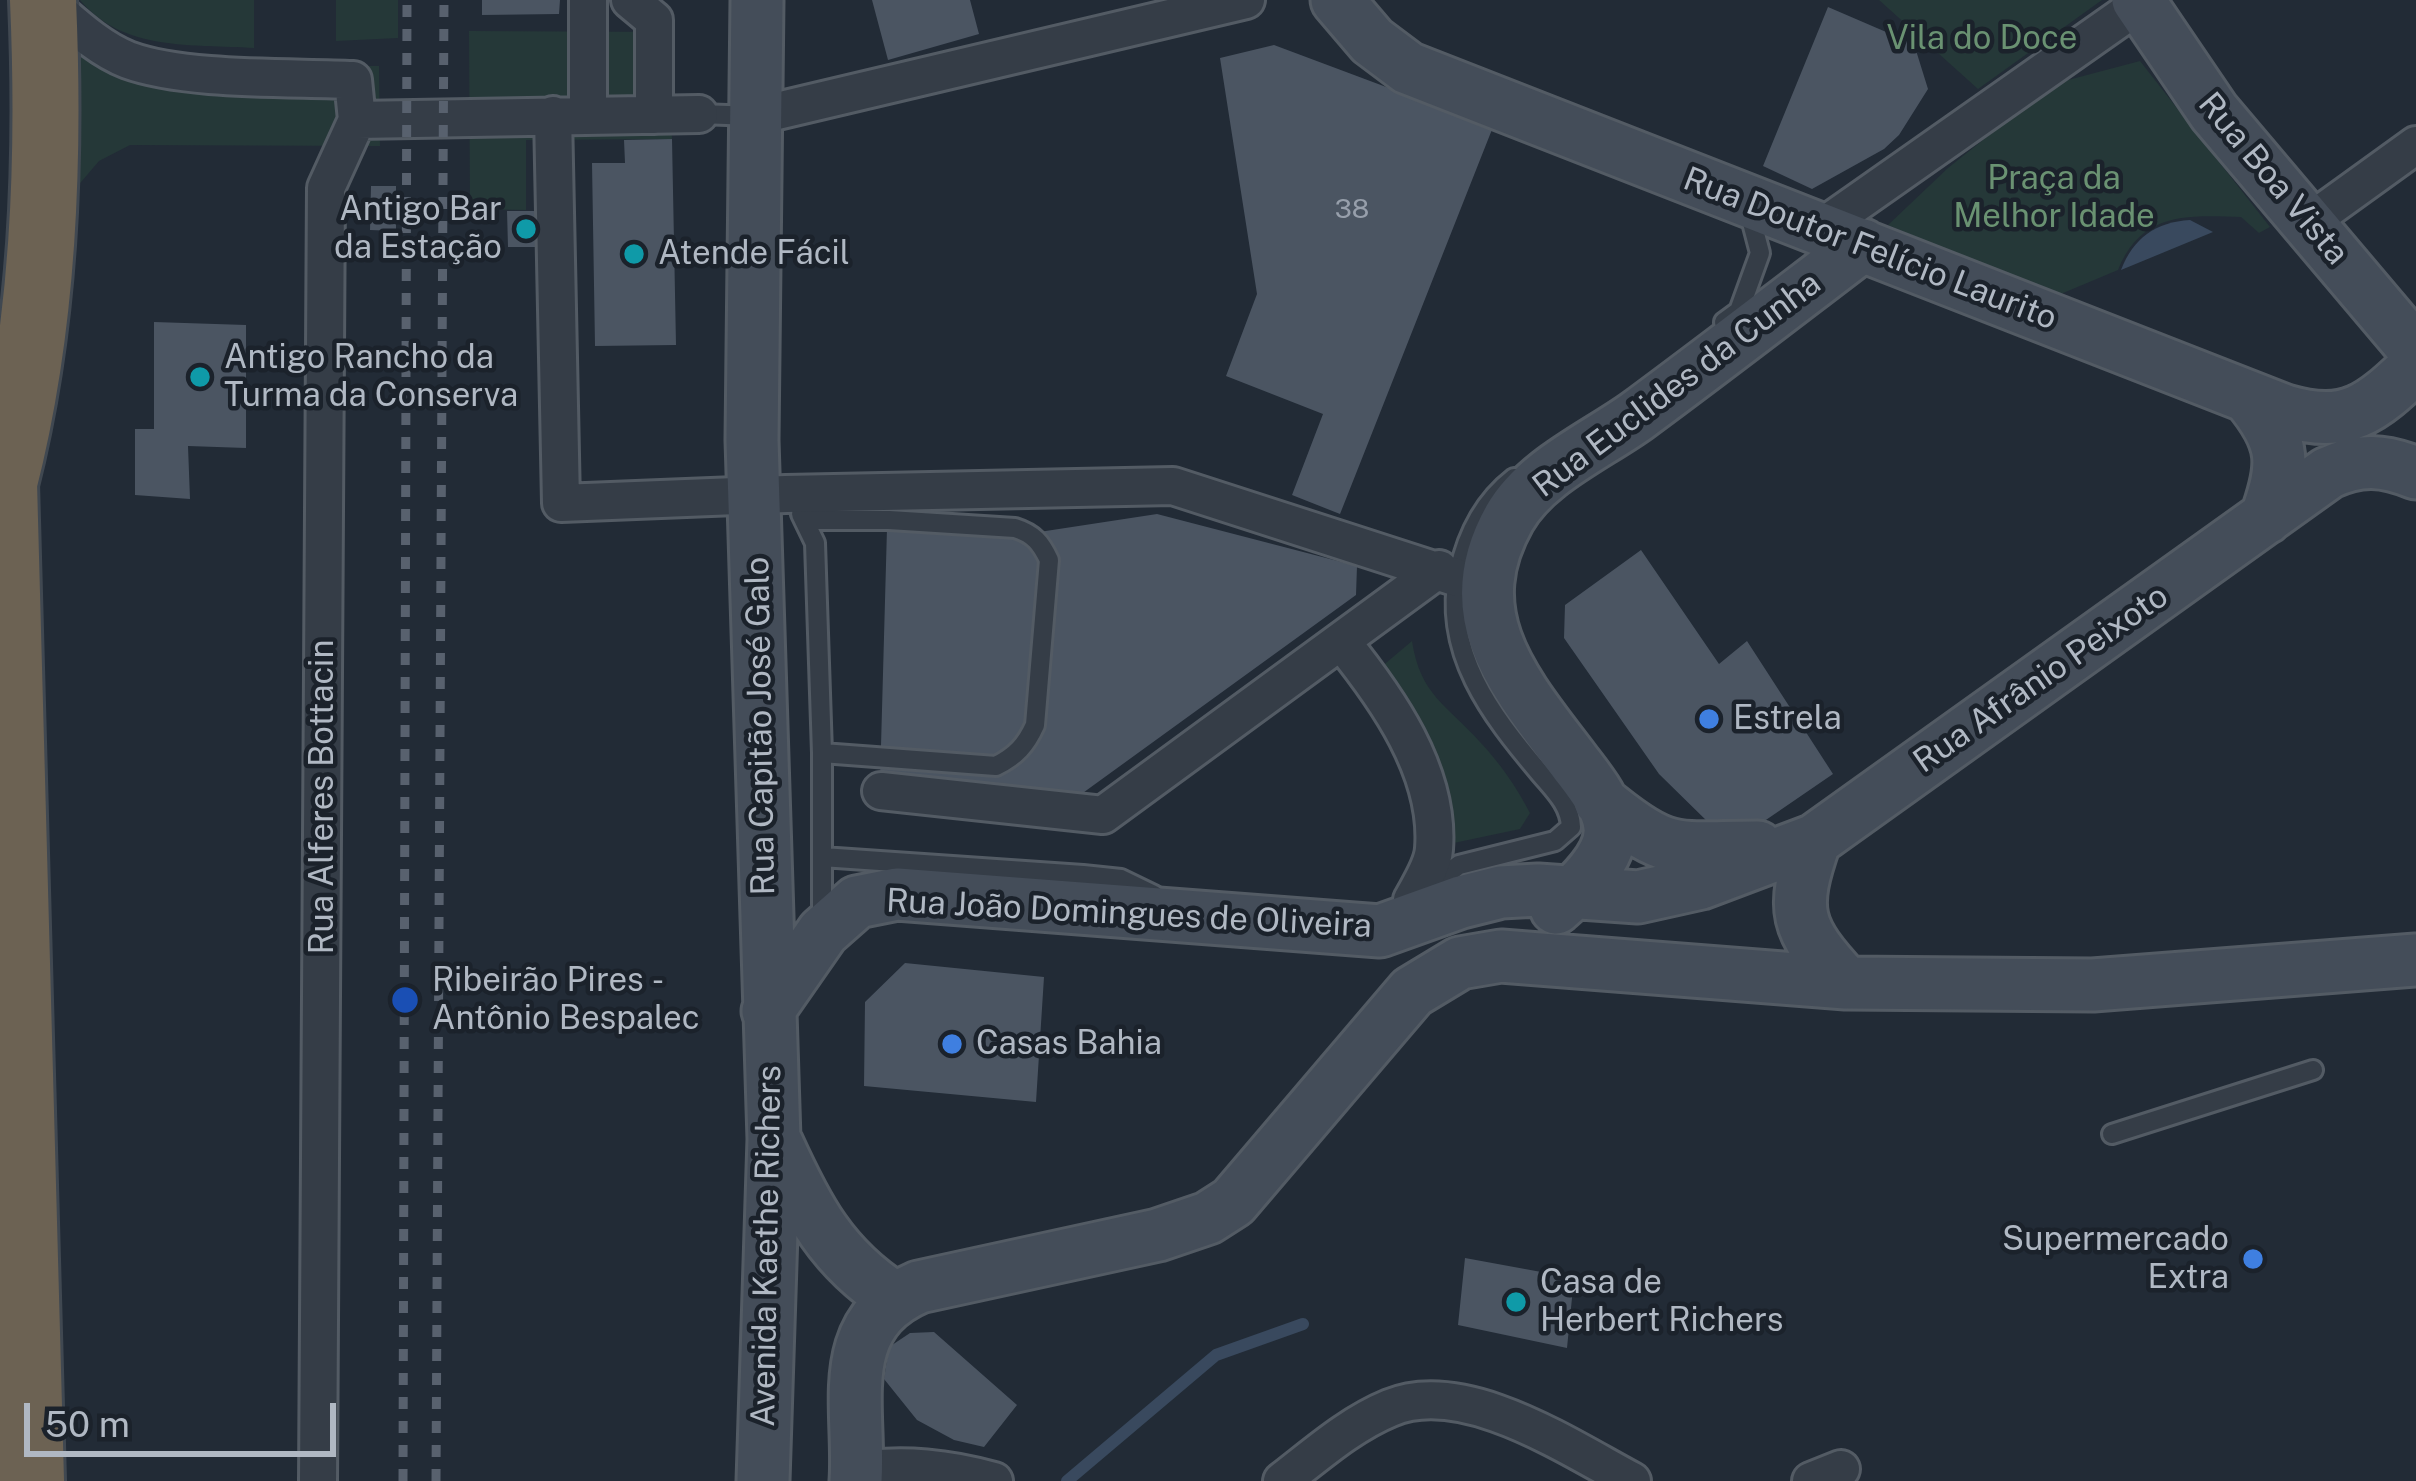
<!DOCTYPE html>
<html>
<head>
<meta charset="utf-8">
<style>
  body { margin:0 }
  #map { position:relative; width:2416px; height:1481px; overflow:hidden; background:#222b36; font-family:"Public Sans",sans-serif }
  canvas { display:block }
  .scale { position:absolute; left:24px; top:1403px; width:312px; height:54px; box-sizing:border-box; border:6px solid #b0b8c3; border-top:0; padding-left:15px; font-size:36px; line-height:42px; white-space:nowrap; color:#b0b8c3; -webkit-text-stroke:9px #1b222b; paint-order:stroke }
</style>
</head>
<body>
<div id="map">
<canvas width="2416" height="1481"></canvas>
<div class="scale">50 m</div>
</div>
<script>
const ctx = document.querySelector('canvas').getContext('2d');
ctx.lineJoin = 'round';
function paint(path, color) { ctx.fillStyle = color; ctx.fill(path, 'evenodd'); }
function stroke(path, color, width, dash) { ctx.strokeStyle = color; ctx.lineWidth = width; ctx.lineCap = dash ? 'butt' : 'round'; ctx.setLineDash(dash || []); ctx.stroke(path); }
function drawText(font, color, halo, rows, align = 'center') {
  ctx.font = font + ' "Public Sans",sans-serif'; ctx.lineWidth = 9; ctx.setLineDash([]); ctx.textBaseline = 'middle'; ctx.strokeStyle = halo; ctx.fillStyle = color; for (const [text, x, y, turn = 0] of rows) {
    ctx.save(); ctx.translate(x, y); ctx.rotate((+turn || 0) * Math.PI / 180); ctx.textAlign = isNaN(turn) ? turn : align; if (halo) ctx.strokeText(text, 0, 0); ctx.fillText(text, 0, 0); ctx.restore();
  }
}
const green = new Path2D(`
  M 80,0 L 254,0 L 254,48 C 193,44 123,52 80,0 Z
  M 336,0 L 398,0 L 398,38 L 336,41 Z
  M 1879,0 L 2102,0 L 1978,89 Z
  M 73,27 L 133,66 L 379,66 L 380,146 L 130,145 L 99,161 L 70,195 Z
  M 469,31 L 667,32 L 672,139 L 526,140 L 526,210 L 470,209 Z
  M 2140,61 L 2270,227 L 2259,233 L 2241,217 C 2187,215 2141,212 2118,270 L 2056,296 L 1888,225 L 1948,168 L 2053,84 Z
  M 1412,641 C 1420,695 1447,705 1480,742 C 1500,763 1517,788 1530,813 L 1520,829 L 1449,844 L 1380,668 Z`);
const water = new Path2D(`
  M 2190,220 L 2213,232 L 2121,270 C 2133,238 2156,222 2190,220 Z`);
const stream = new Path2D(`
  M 1067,1481 L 1216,1355 L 1303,1324`);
const building = new Path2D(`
  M 482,0 L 560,0 L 559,14 L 482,15 Z
  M 872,0 L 970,0 L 979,34 L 888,60 Z
  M 1828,7 L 1914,44 L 1928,89 L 1899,135 L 1884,149 L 1812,189 L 1763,166 Z
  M 1274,45 L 1493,127 L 1340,514 L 1292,495 L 1323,414 L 1226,376 L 1257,294 L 1220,58 Z
  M 672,139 L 676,345 L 595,346 L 592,163 L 625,163 L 624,140 Z
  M 371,186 L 396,186 L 396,231 L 370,230 Z
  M 507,211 L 543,211 L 545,247 L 508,247 Z
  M 154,322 L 246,325 L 246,448 L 188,446 L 190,499 L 135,495 L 135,429 L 154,429 Z
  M 1157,514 L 1357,566 L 1356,595 L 1069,803 L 880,782 L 887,528 L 1013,536 Z
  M 1641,550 L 1719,664 L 1747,641 L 1833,774 L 1744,835 L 1711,825 L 1659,774 L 1564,638 L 1565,605 Z
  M 905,963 L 1044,977 L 1036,1102 L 864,1086 L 865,1002 Z
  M 1465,1258 L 1574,1278 L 1567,1348 L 1458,1325 Z
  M 934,1332 L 1017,1405 L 984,1447 L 954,1440 L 917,1420 L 884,1379 L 889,1347 L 910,1333 Z`);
const lane = new Path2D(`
  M 699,114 L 755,116
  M 1724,322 L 1739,311 L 1760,253 L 1748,207
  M 801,514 L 815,543 L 822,753 L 822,921
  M 805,520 L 889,520 L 1015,528 C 1034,534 1041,543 1049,560 L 1035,725 C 1026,745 1016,756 996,766 L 822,753
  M 822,857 L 1083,875 L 1121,879 L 1154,895
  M 1429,887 L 1459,865 L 1555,841 L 1571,827 C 1570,804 1554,790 1539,772 C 1491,715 1442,652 1459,572 C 1467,535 1483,502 1514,478
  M 2112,1134 L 2313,1070`);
const street = new Path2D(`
  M 45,0 C 70,21 97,48 128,60 C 185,81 290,77 353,80 L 357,120 L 699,114
  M 630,0 L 654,20 L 654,115
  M 553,115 L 561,503 L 786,494 L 1173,486 L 1458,578
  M 588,115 L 588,0
  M 756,116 L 1246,0
  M 2308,223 L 2416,145
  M 1821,228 L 2140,4
  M 1341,641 C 1387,698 1440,772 1434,849 C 1433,866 1420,885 1412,900
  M 881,791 L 1103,815 L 1439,569
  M 857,1470 C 906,1464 947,1468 994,1481
  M 318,1481 L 326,188 L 357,120
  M 1282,1481 C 1316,1455 1349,1425 1390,1408 C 1464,1377 1568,1447 1632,1481
  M 1811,1481 L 1841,1469`);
const secondary = new Path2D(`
  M 757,0 L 752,440 L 774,1139 L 763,1481
  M 1337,0 L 1372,41 L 1408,68 L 2285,411 C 2348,429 2371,409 2416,366
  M 2138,0 L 2214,112 L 2416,351
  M 2249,398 C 2286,443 2285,465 2266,518
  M 1600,801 C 1669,858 1674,847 1758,847
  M 1815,840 C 1790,911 1795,928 1846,983
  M 1556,908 C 1576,890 1613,858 1610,827 C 1608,804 1588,780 1575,763 C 1517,686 1453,617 1509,518 C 1535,472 1595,446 1637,416 C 1713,360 1788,302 1863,245
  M 768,1011 L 823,932 L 857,902 L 897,894 L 1380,931 L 1461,902 L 1501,892 L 1538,890 L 1638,897 L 1701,883 L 1815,840 L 2328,473 C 2360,458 2384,460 2416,473
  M 777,1144 C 807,1210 832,1258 894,1298
  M 856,1481 C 861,1407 832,1324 919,1287 L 1158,1235 L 1208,1218 L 1233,1202 L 1412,992 L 1460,963 L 1501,956 L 1846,983 L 2093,985 L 2416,960`);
const highway = new Path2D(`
  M 0,457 L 4,483 L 31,1481
  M 4,483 C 44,327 50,160 43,0`);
const rail = new Path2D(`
  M 403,1481 L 407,0
  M 436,1481 L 444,0`);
const markers = [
  [526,229,12,"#0f9aa8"],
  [634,254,12,"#0f9aa8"],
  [200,377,12,"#0f9aa8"],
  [1709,719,12,"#3f7fe0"],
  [405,1000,15,"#1a4fb4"],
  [952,1044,12,"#3f7fe0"],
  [2253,1259,12,"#3f7fe0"],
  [1516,1302,12,"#0f9aa8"]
];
const numberNames = [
  ["38",1352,210]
];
const parkNames = [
  ["Vila do Doce",1982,39],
  ["Praça da",2054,179],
  ["Melhor Idade",2054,217]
];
const streetNames = [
  ["Rua Boa Vista",2273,179,50],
  ["Rua Doutor Felício Laurito",1870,249,21],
  ["Rua Euclides da Cunha",1677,385,-37],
  ["Rua Afrânio Peixoto",2041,679,-35],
  ["Rua Capitão José Galo",761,726,-91],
  ["Rua Alferes Bottacin",323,797,-90],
  ["Rua João Domingues de Oliveira",1129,914,3],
  ["Avenida Kaethe Richers",767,1246,-89]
];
const poiNames = [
  ["Antigo Bar",502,210,"right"],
  ["da Estação",502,248,"right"],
  ["Atende Fácil",658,254],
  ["Antigo Rancho da",224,358],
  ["Turma da Conserva",224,396],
  ["Estrela",1733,719],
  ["Ribeirão Pires -",432,981],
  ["Antônio Bespalec",432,1019],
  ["Casas Bahia",976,1044],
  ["Supermercado",2229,1240,"right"],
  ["Extra",2229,1278,"right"],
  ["Casa de",1540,1283],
  ["Herbert Richers",1540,1321]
];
paint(green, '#253838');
paint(water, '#39495e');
stroke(stream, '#39495e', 12);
paint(building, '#4b5562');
stroke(lane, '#535b64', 24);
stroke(street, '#535b64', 42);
stroke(secondary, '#535b64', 57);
stroke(highway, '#404851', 72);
stroke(lane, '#353d47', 18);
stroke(street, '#353d47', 36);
stroke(secondary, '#444d59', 51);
stroke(highway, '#6c6253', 66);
stroke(rail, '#58616e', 9, [12, 12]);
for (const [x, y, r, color] of markers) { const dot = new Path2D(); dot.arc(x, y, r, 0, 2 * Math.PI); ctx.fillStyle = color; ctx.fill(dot); stroke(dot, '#1b222b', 4.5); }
drawText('27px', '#979fab', null, numberNames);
drawText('33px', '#6a9272', '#1b222b', parkNames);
drawText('33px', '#b0b8c3', '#1b222b', streetNames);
drawText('33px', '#b0b8c3', '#1b222b', poiNames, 'left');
</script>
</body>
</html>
